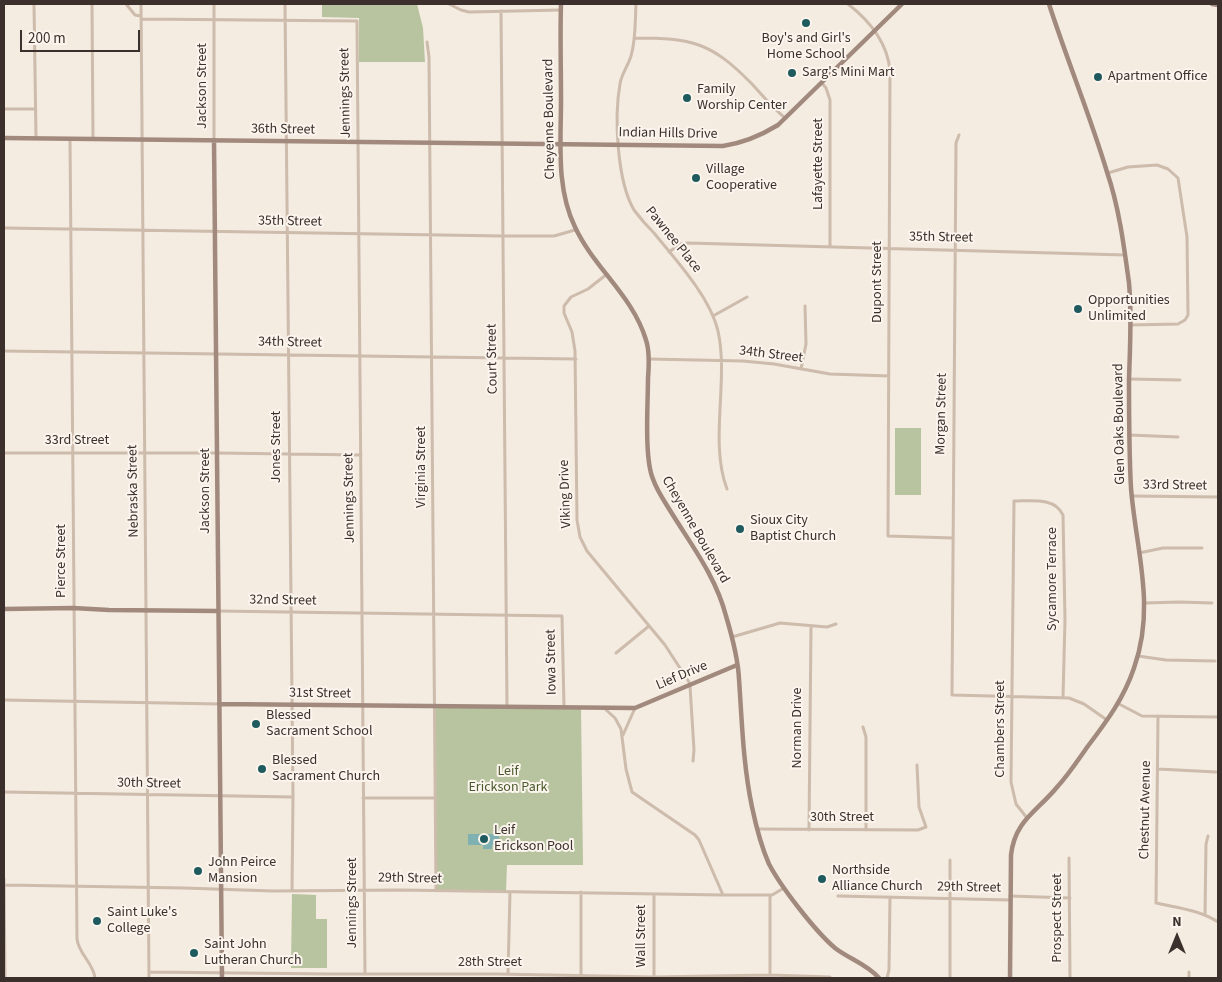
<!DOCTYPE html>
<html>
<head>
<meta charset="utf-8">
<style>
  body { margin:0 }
  #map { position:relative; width:1222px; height:982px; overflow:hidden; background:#f4ebe1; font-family:"Source Sans 3",sans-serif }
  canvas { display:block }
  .frame { position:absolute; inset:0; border:5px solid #3b302b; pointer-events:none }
  .north { position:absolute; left:1152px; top:912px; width:50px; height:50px; -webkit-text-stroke:4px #fbf5ee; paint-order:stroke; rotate:0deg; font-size:14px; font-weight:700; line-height:20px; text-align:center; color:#3b302b }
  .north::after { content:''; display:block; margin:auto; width:18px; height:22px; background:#3b302b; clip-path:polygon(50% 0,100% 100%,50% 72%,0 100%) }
  .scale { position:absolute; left:20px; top:30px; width:120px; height:22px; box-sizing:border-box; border:2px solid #3b302b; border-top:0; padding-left:6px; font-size:15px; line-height:18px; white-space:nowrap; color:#3b302b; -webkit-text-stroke:4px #fbf5ee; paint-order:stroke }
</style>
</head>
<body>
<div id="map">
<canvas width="1222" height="982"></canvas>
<div class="frame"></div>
<div class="north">N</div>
<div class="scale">200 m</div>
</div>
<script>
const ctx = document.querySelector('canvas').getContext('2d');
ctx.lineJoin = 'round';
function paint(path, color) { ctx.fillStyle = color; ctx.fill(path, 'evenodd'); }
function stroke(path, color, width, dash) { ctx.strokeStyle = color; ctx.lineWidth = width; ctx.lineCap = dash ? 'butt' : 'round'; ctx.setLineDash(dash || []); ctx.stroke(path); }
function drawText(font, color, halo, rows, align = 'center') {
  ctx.font = font + ' "Source Sans 3",sans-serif'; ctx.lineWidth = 4; ctx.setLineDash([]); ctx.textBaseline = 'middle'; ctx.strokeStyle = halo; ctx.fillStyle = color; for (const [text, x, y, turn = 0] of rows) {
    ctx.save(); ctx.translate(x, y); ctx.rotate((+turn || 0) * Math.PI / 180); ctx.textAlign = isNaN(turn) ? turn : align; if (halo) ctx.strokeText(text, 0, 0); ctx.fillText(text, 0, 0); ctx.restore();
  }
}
const green = new Path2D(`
  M 322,4 L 417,4 L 423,28 L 425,62 L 359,62 L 359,18 L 322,17 Z
  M 895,428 L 921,428 L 921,495 L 895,495 Z
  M 436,705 L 581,707 L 583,865 L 507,865 L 506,892 L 436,891 Z
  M 292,894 L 316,895 L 316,919 L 327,919 L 327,968 L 291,968 Z`);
const water = new Path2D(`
  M 468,834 L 499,834 L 499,845 L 492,845 L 492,849 L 483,849 L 483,845 L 468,845 Z`);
const street = new Path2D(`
  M 34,4 L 36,138
  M 92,4 L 93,139
  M 126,4 L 135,15 L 141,16
  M 141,4 L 149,978
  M 214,4 L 214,140
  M 285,4 L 293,797 L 292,891
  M 449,4 L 461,10 L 469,12 L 561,10
  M 636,4 C 635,21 636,39 631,56 C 628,66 621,75 620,84 C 614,117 617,181 634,210 C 640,218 647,226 654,233 C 676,260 710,297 718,331 C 729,380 709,442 727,489
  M 848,4 C 870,21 887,42 890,70 L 888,536 L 953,538
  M 501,11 L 507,706
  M 141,19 L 357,21 L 365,974
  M 635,38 C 692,38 711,42 752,84 C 763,96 773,108 785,118
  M 427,42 L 429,57 L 436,891
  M 822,83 L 826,88 L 830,100 L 830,247
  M 4,109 L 35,109
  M 959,135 L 956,143 L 952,695 L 1069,698 L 1084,704 L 1107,720
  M 70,139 L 77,939 C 79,955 93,962 95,978
  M 1108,173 L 1128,167 L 1157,165 L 1168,169 L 1178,178 L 1187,237 L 1188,315 L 1185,320 L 1178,324 L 1131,325
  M 4,228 L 503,236 L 554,236 L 575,230
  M 669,252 L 680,244 L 688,243 L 1125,255
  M 607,274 L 588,289 L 571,297 L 564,306 L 564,313 L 572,332 L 575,351 L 577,520 L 580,537 L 587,551 L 665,645 L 689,682 L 690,686 L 694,750 L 693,761
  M 713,316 L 747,297
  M 4,351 L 576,359
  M 649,359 L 743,361 L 774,364 L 830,374 L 889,376
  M 801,369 L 806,344 L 805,306
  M 1129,379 L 1180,380
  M 1129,435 L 1178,437
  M 4,453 L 217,453 L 361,455
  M 1132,496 L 1218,497
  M 1139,553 L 1163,548 L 1202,548
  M 1145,603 L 1179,602 L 1212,603
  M 218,611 L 562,616 L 564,707
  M 732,637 L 780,623 L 827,627 L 836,624
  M 616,653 L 649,626
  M 1138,656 L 1166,660 L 1215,661
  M 4,700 L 219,704
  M 1119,704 L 1142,716 L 1217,717
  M 604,708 L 615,718 L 621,729 L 626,769 L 632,792 L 695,835 L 699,840 L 723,895
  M 1158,716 L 1156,903 C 1178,908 1200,910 1218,922
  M 863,727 L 866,737 L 866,830
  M 623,735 L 635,708
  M 1158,769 L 1216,772
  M 4,792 L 293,797
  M 363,798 L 436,798
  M 1027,818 L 1016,804 L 1011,782 L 1014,501 C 1031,501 1055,497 1063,515 L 1065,620 L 1063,697
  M 757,829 L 918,830 L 926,827 L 919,807 L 917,765
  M 809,830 L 811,626
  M 1069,858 L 1070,978
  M 4,879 L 5,978
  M 4,885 L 184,888 L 273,891 L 401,890 L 723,895 L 772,895 L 784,888
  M 581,892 L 581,975
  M 654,894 L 654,978
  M 838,896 L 1010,900
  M 1010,896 L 1070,898
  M 1205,915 L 1206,844 L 1208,836
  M 149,972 L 329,974 L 497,974 L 654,977 L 770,975 L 830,977 L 830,978
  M 508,974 L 510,892
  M 770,975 L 770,895
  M 887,978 L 889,970 L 890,897
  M 950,978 L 950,860
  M 1189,978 L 1189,972`);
const secondary = new Path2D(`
  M 561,4 C 560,36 561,68 561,100 C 561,143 556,188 575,227 C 594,268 633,296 646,340 C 650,352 649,366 648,378 C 648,403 644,458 653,479 C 657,491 665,502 671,512 C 692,546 716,577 726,616 C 732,636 738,658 739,679 C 742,722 743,764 752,807 C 756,826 761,846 769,864 C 781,887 815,931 835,948 C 849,959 867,964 879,978
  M 1212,4 L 1218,5
  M 4,138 L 723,146 C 743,143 760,136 778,125 L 902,4
  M 214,140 L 222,978
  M 4,609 L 73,608 L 109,610 L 218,611
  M 219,704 L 635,708 L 737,665
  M 1010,978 L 1011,855 C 1015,820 1037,812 1058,786 C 1069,774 1078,760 1088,746 C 1107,721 1124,698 1134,668 C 1156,606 1136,551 1131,488 C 1129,452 1129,415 1129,379 C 1130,347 1132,315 1129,283 C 1124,246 1119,207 1107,172 C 1090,115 1067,60 1049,4`);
const markers = [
  [806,23,5,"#1f5a5e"],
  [792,73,5,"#1f5a5e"],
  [1098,77,5,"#1f5a5e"],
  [687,98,5,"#1f5a5e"],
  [696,178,5,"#1f5a5e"],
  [1078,309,5,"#1f5a5e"],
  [740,529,5,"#1f5a5e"],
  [256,724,5,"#1f5a5e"],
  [262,769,5,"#1f5a5e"],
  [484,839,5,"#1f5a5e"],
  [198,871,5,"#1f5a5e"],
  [822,879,5,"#1f5a5e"],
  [97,921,5,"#1f5a5e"],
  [194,953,5,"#1f5a5e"]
];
const poiNames = [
  ["Boy's and Girl's",806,39,"center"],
  ["Home School",806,55,"center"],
  ["Sarg's Mini Mart",802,73],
  ["Apartment Office",1108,77],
  ["Family",697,90],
  ["Worship Center",697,106],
  ["Village",706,170],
  ["Cooperative",706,186],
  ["Opportunities",1088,301],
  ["Unlimited",1088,317],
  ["Sioux City",750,521],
  ["Baptist Church",750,537],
  ["Blessed",266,716],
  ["Sacrament School",266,732],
  ["Blessed",272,761],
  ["Sacrament Church",272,777],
  ["Leif",494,831],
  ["Erickson Pool",494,847],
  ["John Peirce",208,863],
  ["Mansion",208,879],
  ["Northside",832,871],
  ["Alliance Church",832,887],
  ["Saint Luke's",107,913],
  ["College",107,929],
  ["Saint John",204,945],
  ["Lutheran Church",204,961]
];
const streetNames = [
  ["Jackson Street",203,86,-90],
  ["Jennings Street",346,93,-91],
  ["Cheyenne Boulevard",550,119,-91],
  ["36th Street",283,130,1],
  ["Indian Hills Drive",668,134,1],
  ["Lafayette Street",819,164,-90],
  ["35th Street",290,222,1],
  ["35th Street",941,238,1],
  ["Pawnee Place",673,240,51],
  ["Dupont Street",878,282,-90],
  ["34th Street",290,343,1],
  ["34th Street",771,355,7],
  ["Court Street",493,359,-91],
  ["Morgan Street",942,414,-89],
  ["Glen Oaks Boulevard",1120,424,-91],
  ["33rd Street",77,441],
  ["Jones Street",277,447,-90],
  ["Virginia Street",422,467,-90],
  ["33rd Street",1175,486,1],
  ["Nebraska Street",134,491,-91],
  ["Jackson Street",206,491,-90],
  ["Viking Drive",566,494,-92],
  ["Jennings Street",350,498,-91],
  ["Cheyenne Boulevard",695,530,60],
  ["Pierce Street",62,561,-90],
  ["Sycamore Terrace",1053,579,-90],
  ["32nd Street",283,601,1],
  ["Iowa Street",552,662,-91],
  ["Lief Drive",682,676,-23],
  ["31st Street",320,694,1],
  ["Norman Drive",798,728,-90],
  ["Chambers Street",1001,729,-90],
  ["30th Street",149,784,1],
  ["Chestnut Avenue",1146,810,-89],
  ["30th Street",842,818],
  ["29th Street",410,879,1],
  ["29th Street",969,888,1],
  ["Jennings Street",353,903,-90],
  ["Prospect Street",1058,918,-90],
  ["Wall Street",642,936,-90],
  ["28th Street",490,963]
];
const parkNames = [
  ["Leif",508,772],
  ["Erickson Park",508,788]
];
paint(green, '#b8c4a0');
paint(water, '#7fb0b2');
stroke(street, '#cdbbac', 3);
stroke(secondary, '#a18a7d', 4.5);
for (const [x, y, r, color] of markers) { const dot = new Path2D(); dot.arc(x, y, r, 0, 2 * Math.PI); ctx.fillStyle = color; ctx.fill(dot); stroke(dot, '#fbf5ee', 2); }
drawText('14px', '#3b302b', '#fbf5ee', poiNames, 'left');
drawText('14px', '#3b302b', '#fbf5ee', streetNames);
drawText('14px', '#4a5a2e', '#fbf5ee', parkNames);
</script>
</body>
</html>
